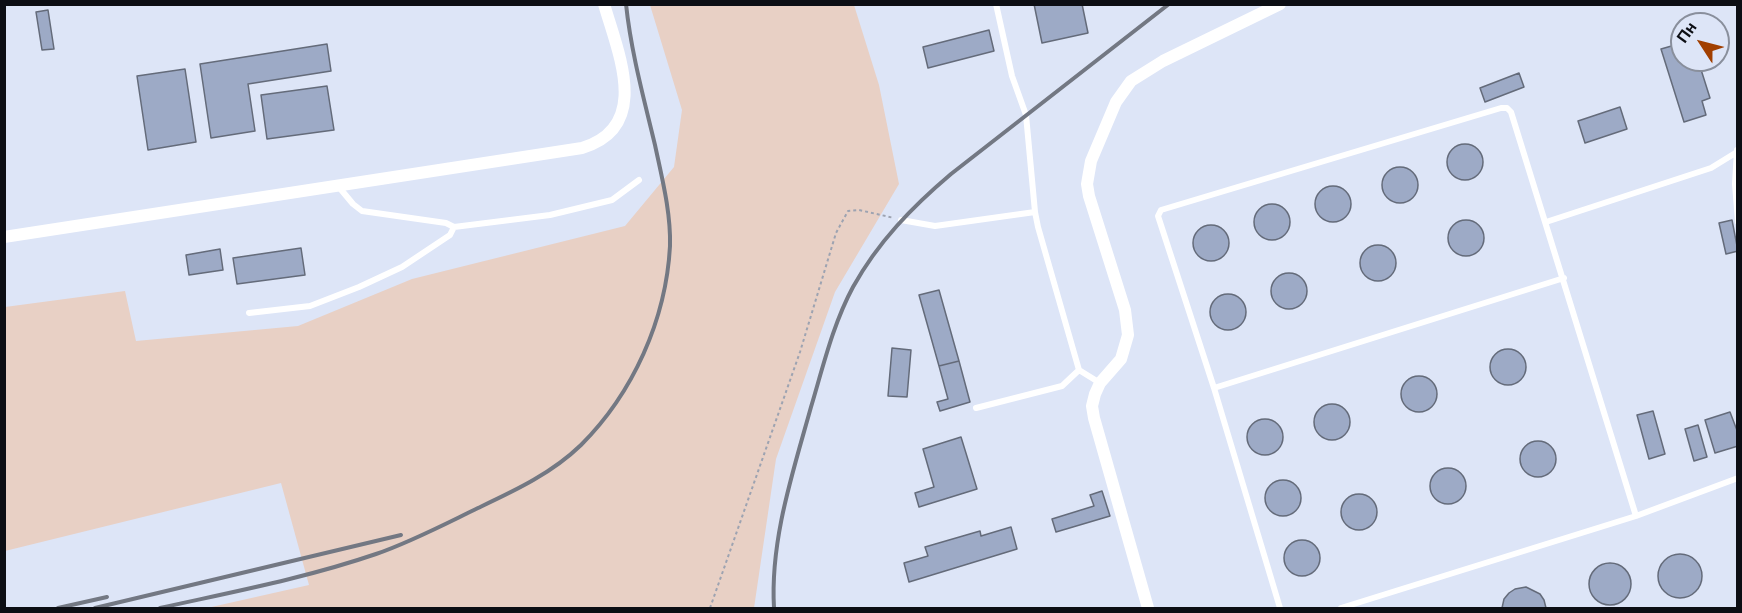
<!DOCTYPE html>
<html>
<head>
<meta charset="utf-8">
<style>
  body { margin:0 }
  #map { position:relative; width:1742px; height:613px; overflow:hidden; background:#dde5f7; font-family:Helvetica,sans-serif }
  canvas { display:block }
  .frame { position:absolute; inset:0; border:6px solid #0c0e14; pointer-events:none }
  .north { position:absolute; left:1670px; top:12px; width:60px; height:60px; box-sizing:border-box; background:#dde5f7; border:2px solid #898f9c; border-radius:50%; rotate:306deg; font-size:16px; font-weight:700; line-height:24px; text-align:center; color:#0c0e14 }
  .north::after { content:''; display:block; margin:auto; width:21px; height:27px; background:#a13f00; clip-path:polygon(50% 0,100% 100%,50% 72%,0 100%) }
</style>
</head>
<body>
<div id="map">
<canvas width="1742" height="613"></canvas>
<div class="frame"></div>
<div class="north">Пн</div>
</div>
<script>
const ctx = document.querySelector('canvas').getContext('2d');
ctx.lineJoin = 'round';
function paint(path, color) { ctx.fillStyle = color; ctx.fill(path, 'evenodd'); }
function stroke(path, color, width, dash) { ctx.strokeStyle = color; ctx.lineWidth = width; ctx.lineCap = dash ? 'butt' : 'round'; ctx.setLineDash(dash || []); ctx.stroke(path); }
const green = new Path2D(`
  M 650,5 L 854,5 L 879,85 L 899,184 L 835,292 L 776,459 L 754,608 L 207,608 L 309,585 L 281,483 L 5,551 L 5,307 L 125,291 L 136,341 L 298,326 L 412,279 L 625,226 L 674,167 L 682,110 Z`);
const building = new Path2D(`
  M 1034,4 L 1082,4 L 1088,33 L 1042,43 Z
  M 48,10 L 54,49 L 42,50 L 36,12 Z
  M 989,30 L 994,51 L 928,68 L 923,47 Z
  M 1682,43 L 1682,60 L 1698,60 L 1710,98 L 1702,101 L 1706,115 L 1684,122 L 1661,49 Z
  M 327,44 L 331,71 L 248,84 L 255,131 L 211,138 L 200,64 Z
  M 185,69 L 196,142 L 148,150 L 137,76 Z
  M 1519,73 L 1524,87 L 1485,102 L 1480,88 Z
  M 327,86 L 334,130 L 267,139 L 261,95 Z
  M 1620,107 L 1627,129 L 1585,143 L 1578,121 Z
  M1447 162a18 18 0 1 1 36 0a18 18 0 1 1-36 0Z
  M1382 185a18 18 0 1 1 36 0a18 18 0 1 1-36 0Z
  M1315 204a18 18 0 1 1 36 0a18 18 0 1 1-36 0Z
  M1254 222a18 18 0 1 1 36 0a18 18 0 1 1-36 0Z
  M1448 238a18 18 0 1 1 36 0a18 18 0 1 1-36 0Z
  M 1732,220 L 1738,251 L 1726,254 L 1719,223 Z
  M1193 243a18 18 0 1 1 36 0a18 18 0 1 1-36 0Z
  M1360 263a18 18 0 1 1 36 0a18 18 0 1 1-36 0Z
  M 301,248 L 305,275 L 237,284 L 233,258 Z
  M 220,249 L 223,270 L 189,275 L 186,255 Z
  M1271 291a18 18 0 1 1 36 0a18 18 0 1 1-36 0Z
  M 939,290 L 959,361 L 939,366 L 919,295 Z
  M1210 312a18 18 0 1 1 36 0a18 18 0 1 1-36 0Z
  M 892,348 L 911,350 L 907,397 L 888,396 Z
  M1490 367a18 18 0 1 1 36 0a18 18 0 1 1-36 0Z
  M 959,361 L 970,402 L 940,411 L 937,402 L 948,399 L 939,366 Z
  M1401 394a18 18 0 1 1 36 0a18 18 0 1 1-36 0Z
  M1314 422a18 18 0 1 1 36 0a18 18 0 1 1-36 0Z
  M 1653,411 L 1665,454 L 1649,459 L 1637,415 Z
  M 1730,412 L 1738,433 L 1738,446 L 1715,453 L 1705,420 Z
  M1247 437a18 18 0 1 1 36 0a18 18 0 1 1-36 0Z
  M 1698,425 L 1707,457 L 1694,461 L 1685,429 Z
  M 961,437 L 977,489 L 919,507 L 915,493 L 934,487 L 923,449 Z
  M1520 459a18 18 0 1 1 36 0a18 18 0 1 1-36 0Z
  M1430 486a18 18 0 1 1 36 0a18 18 0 1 1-36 0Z
  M1265 498a18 18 0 1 1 36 0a18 18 0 1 1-36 0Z
  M 1102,491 L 1110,516 L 1056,532 L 1052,519 L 1094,506 L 1090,495 Z
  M1341 512a18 18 0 1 1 36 0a18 18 0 1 1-36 0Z
  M 1011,527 L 1017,549 L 909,582 L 904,563 L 928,556 L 925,547 L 980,531 L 981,536 Z
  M1284 558a18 18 0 1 1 36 0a18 18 0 1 1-36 0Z
  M1658 576a22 22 0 1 1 44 0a22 22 0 1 1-44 0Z
  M1589 584a21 21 0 1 1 42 0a21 21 0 1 1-42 0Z
  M 1526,587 L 1540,594 L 1544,600 L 1546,608 L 1502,608 L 1504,599 L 1509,593 L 1515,589 Z`);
const path = new Path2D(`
  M 710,608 L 800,352 L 836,233 L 848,211 L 859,210 L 894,218`);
const lane = new Path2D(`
  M 996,4 L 1012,76 L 1026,115 L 1035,212 L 1038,227 L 1079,370 L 1100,383
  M 1737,150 L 1735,184 L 1738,222
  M 338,186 L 353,204 L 362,211 L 446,223 L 454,227 L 550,215 L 612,200 L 639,180
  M 901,220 L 935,226 L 1035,212
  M 1546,222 L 1711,168 L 1737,152
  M 249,313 L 310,306 L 359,287 L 402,267 L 450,235 L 454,227
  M 1214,388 L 1564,278
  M 976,408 L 1062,386 L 1079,370
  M 1280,608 L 1214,388 L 1158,216 L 1161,210 L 1501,108 L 1507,108 L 1511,112 L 1636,516
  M 1341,608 L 1636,516 L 1738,478`);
const street = new Path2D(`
  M 4,237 L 582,148 C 652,127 618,53 604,4
  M 1148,608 L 1094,418 L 1092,406 L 1095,394 L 1100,383 L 1121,359 L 1128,335 L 1125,310 L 1089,196 L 1087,184 L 1091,161 L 1116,102 L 1131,81 L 1163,61 L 1280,4`);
const rail = new Path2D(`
  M 58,608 L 107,597
  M 95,608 L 401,535
  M 160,608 C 232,592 306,578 376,554 C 411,542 445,524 478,508 C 514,491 551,474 581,445 C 633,393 666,320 670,246 C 671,213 662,178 655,145 C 644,99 631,52 626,4
  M 774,608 C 770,540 793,472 811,407 C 823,367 833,324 853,287 C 878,242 912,207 951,174 L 1169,4`);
paint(green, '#e8d0c5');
paint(building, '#9daac6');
stroke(building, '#646b7a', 1.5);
stroke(path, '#9da3b1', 2, [3, 3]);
stroke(lane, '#fff', 6);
stroke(street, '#fff', 12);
stroke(rail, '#737883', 4);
</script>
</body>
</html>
